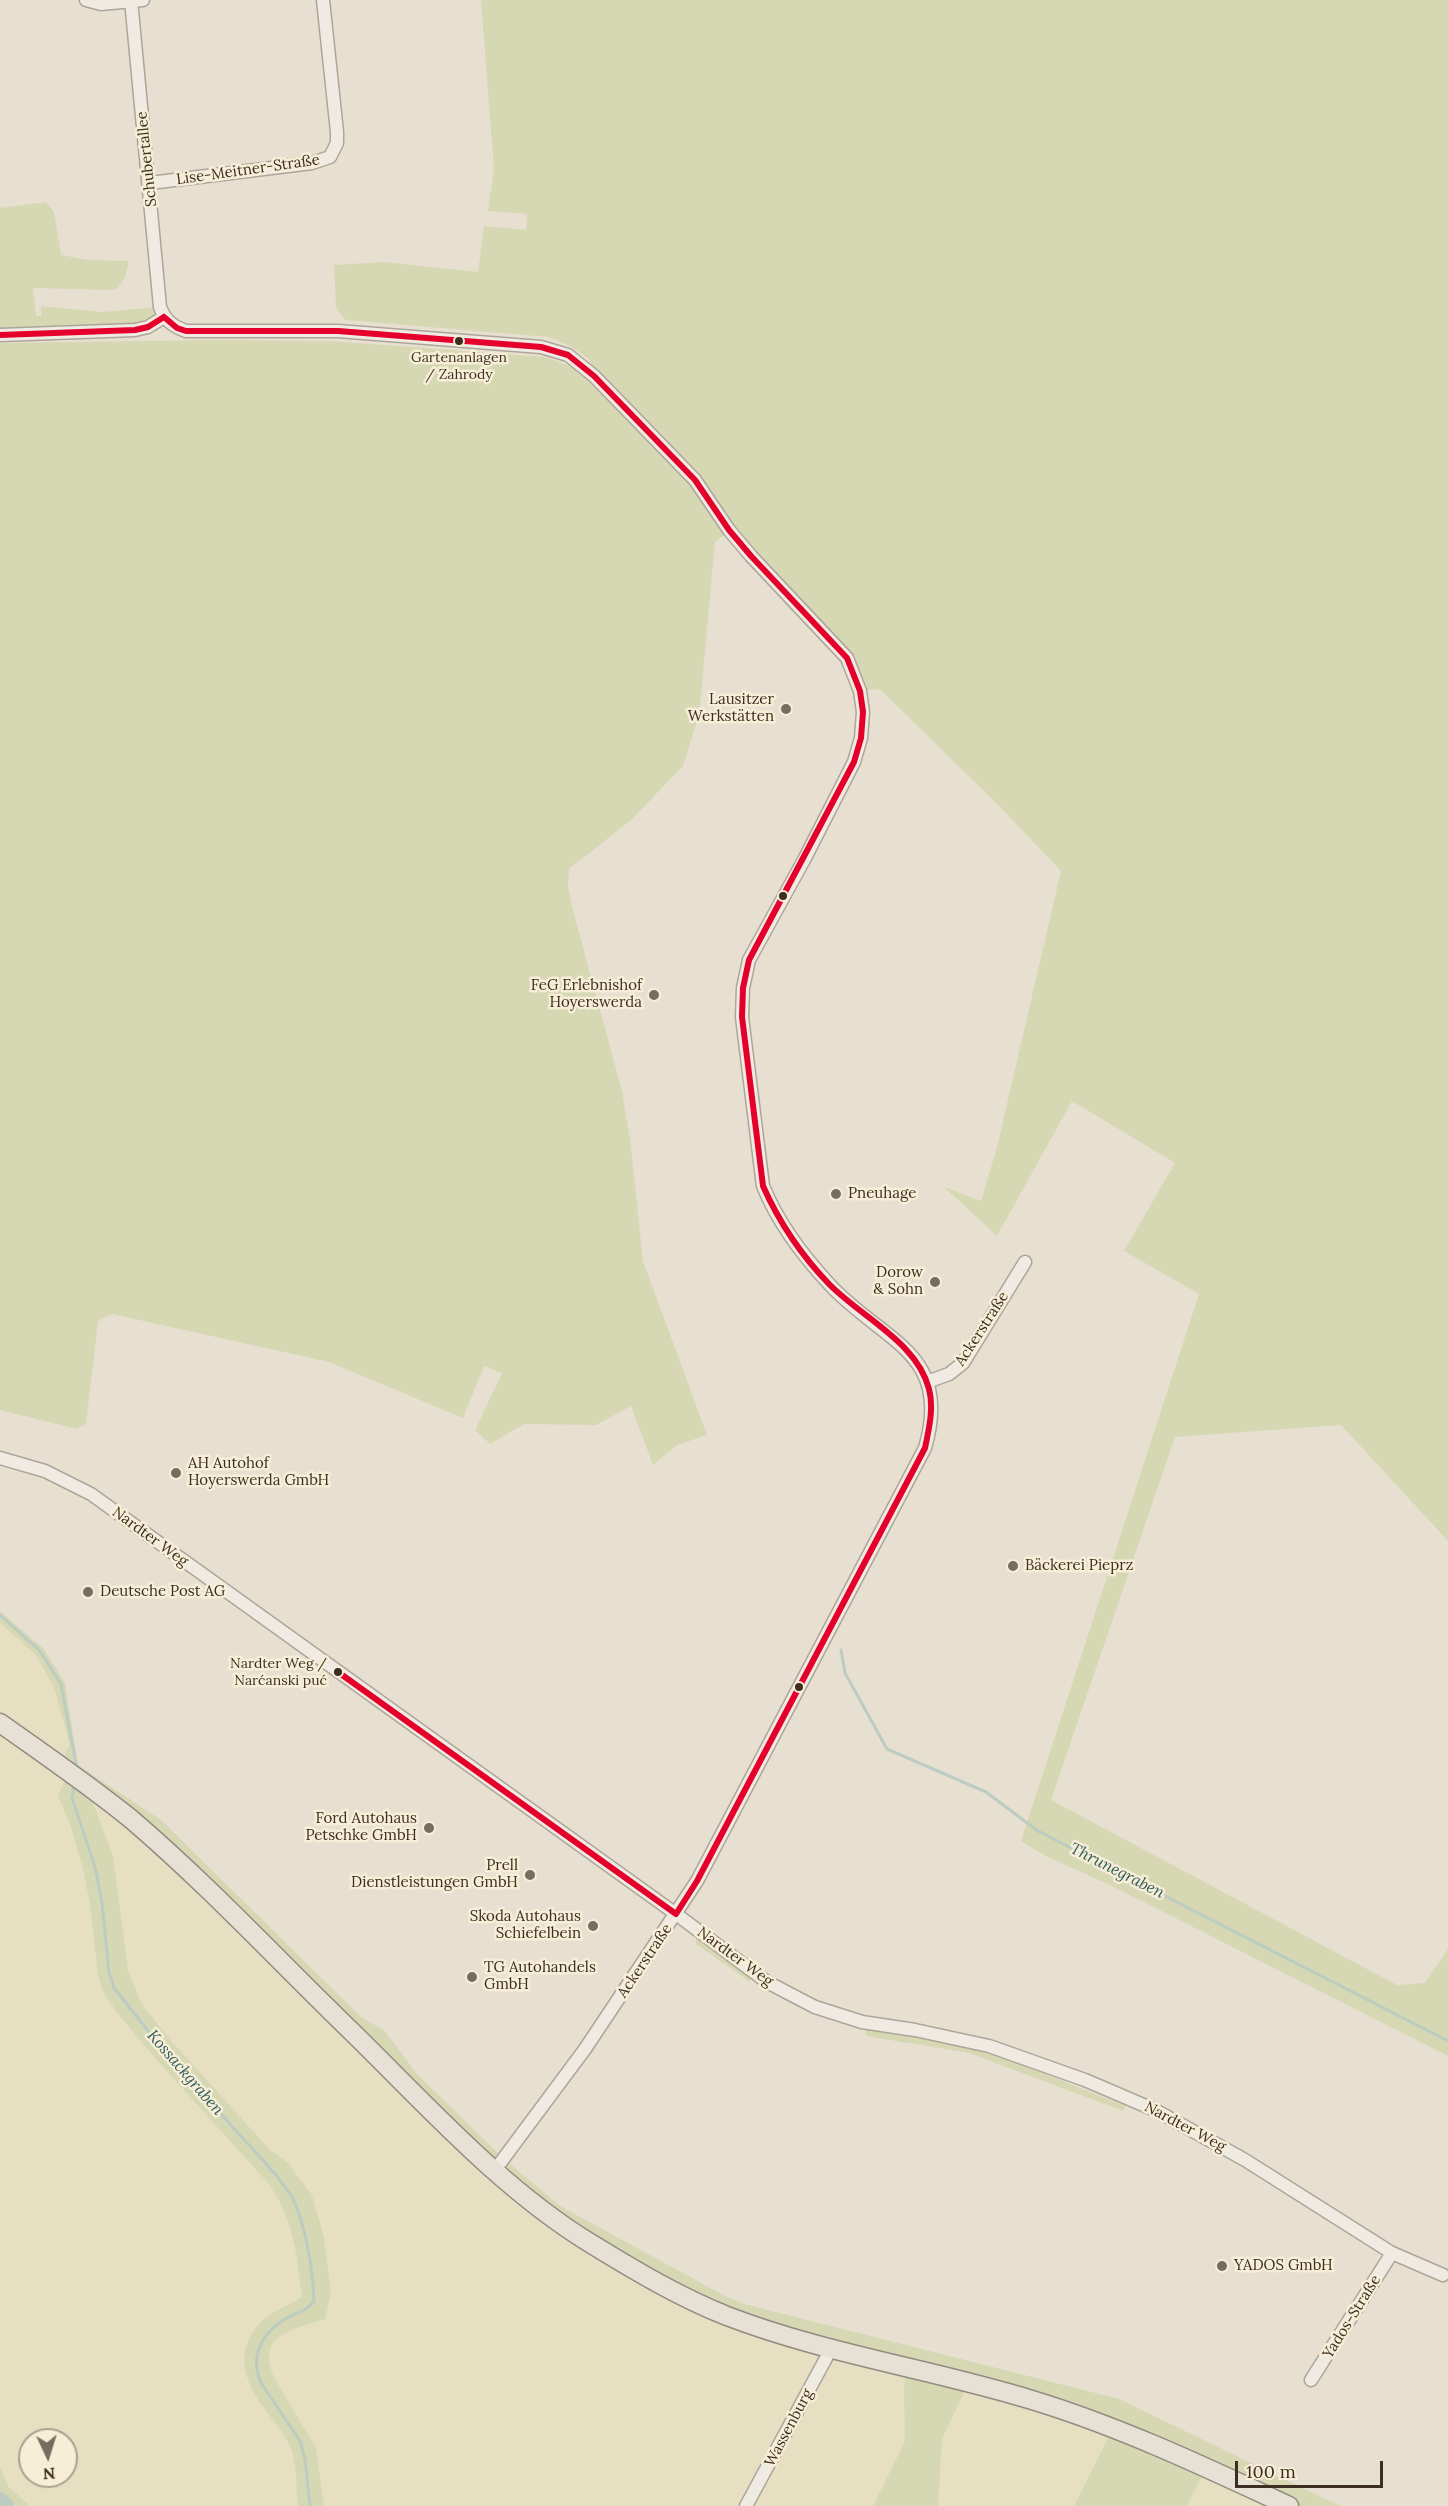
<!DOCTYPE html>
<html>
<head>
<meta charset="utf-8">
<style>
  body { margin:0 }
  #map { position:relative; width:1448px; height:2506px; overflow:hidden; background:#e7e0d1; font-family:Lora,serif }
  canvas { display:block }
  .north { position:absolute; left:18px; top:2428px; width:60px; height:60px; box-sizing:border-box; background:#f7eed8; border:2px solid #ada18e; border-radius:50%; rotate:176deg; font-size:16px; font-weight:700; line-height:24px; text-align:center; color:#3d2e20 }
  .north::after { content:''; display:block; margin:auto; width:21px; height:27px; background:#786c5e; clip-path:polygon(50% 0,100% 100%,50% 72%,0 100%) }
  .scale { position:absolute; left:1235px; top:2461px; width:148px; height:27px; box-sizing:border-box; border:3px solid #3d2e20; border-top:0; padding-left:8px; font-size:18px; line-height:21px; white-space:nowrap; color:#3d2e20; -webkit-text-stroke:4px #f7eed8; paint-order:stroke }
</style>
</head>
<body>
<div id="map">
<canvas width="1448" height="2506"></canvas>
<div class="north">N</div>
<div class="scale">100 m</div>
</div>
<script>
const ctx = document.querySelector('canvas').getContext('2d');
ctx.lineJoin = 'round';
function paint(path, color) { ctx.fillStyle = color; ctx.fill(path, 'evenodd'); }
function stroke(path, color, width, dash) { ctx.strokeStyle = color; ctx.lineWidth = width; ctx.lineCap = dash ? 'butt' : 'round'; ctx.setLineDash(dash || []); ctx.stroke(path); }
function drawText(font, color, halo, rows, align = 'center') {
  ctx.font = font + ' Lora,serif'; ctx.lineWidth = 5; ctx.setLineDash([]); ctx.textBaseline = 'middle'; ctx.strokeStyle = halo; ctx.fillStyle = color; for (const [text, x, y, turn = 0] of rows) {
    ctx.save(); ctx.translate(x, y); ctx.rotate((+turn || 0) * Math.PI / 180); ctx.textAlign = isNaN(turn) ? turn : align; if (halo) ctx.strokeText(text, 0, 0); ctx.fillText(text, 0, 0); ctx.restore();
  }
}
const farmland = new Path2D(`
  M 0,1623 L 36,1655 L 54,1687 L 70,1745 L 64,1755 L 68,1772 L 58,1796 L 70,1824 L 83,1869 L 90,1904 L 98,1975 L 104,1994 L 122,2019 L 155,2058 L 268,2183 L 282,2204 L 288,2218 L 294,2242 L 302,2297 L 295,2302 L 244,2359 L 247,2381 L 290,2446 L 294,2461 L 298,2506 L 30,2506 L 8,2486 L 0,2467 ZM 30,2440 L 66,2440 L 66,2476 L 30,2476 Z
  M 85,1785 L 442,2121 L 664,2287 L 906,2368 L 905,2441 L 873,2506 L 324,2506 L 316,2448 L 275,2379 L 270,2367 L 268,2349 L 276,2338 L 290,2330 L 325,2319 L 331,2292 L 324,2238 L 288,2163 L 270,2150 L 242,2119 L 173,2043 L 141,2003 L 128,1970 L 113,1855 Z
  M 968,2384 L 1113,2428 L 1074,2506 L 938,2506 L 942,2439 Z
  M 1206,2468 L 1289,2506 L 1187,2506 Z`);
const green = new Path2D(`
  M 481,0 L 1448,0 L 1448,1541 L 1341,1425 L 1175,1437 L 1051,1800 L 1397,1985 L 1425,1983 L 1448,1949 L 1448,2056 L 1110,1885 L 1046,1856 L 1021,1841 L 1199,1294 L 1124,1251 L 1175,1163 L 1072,1101 L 997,1236 L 944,1187 L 981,1201 L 997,1147 L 1061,871 L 1001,808 L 880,689 L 860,691 L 855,674 L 730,531 L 715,542 L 699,715 L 683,766 L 631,820 L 569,869 L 568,886 L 573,910 L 622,1091 L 630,1139 L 643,1261 L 707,1435 L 677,1445 L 653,1465 L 631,1406 L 596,1425 L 524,1424 L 490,1444 L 475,1430 L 502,1373 L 484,1366 L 463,1418 L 329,1362 L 112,1314 L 98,1321 L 86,1424 L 77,1429 L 0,1410 L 0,343 L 208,340 L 331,341 L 545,357 L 593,375 L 589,359 L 570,346 L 548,337 L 345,320 L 336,307 L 334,265 L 384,262 L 478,272 L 484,226 L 526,230 L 527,214 L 488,211 L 494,169 Z
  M 46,202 L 54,212 L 61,255 L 89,260 L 129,261 L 125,277 L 118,288 L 109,290 L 33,288 L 36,316 L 41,316 L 41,306 L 102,312 L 159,307 L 164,317 L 147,327 L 0,335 L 0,208 Z
  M 0,1611 L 44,1649 L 65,1683 L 78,1765 L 161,1820 L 362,2018 L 384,2030 L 418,2075 L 504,2159 L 560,2206 L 725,2296 L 744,2304 L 1119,2399 L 1340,2506 L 1290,2506 L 1206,2468 L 1187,2506 L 1074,2506 L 1113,2428 L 968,2384 L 942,2439 L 938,2506 L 873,2506 L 905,2441 L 904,2388 L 906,2368 L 725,2315 L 580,2237 L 86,1786 L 113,1855 L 128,1970 L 141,2003 L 173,2043 L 242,2119 L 270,2150 L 288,2163 L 312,2195 L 324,2238 L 331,2292 L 325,2319 C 292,2330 254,2335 275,2379 L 316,2448 L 324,2506 L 298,2506 C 296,2487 297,2464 290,2446 C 284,2433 272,2420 264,2408 C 244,2381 234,2353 259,2324 C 270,2312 289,2306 302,2297 C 296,2253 295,2221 268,2183 L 155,2058 L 122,2019 L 104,1994 L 98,1975 L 90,1904 L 83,1869 L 70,1824 L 58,1796 L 68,1772 L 64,1755 L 70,1745 L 54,1687 L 36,1655 L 0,1623 Z
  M 696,1936 L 735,1962 L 735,1967 L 750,1978 L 750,1982 L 696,1944 Z
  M 865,2029 C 902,2034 998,2045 1025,2066 L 1120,2104 L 1126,2104 L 1123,2111 L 969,2053 L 866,2036 Z
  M 0,2467 L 8,2486 L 30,2506 L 0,2506 Z`);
const stream = new Path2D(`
  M 0,1615 L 40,1651 L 61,1684 L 77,1769
  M 841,1650 L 845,1673 L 887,1749 L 986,1792 L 1038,1831 L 1448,2041
  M 75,1784 L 72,1798 L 95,1867 L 102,1903 L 109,1972 L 114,1988 L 164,2051 L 277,2176 C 282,2184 289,2191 293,2199 C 306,2226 313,2271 314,2301 C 306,2312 293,2314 282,2321 C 259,2336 249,2362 263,2386 L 300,2441 L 305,2459 L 310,2506`);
const river = new Path2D(`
  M 0,2501 L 5,2506`);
const street = new Path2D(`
  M 86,0 L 101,4 L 143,0
  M 131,0 L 160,307 C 165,320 172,326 186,331 L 338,331 L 541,347 L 568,355 L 594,376 L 695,480 L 729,530 L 751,556 L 847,658 L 860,691 L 863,712 L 861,738 L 854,762 L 805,858 L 749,960 L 743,988 L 742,1017 L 763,1186 C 778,1223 803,1256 830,1285 C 883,1342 953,1352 925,1448 L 697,1881 L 585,2049 L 495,2170
  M 150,183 L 312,163 L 330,157 L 337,143 L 337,132 L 323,0
  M 0,335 L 135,330 L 148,327 L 164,317
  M 927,1382 L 949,1374 L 963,1363 L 1025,1262
  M 0,1458 L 45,1471 L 91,1494 L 676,1914 L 767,1982 L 815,2007 L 862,2022 L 915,2030 L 989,2046 L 1085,2080 L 1155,2110 L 1245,2160 L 1392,2253 L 1443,2275
  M 1311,2380 L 1392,2253
  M 746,2506 L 831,2349`);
const primary = new Path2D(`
  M 0,1723 C 44,1754 89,1785 131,1819 C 207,1884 276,1958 348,2028 C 424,2102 500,2188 590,2243 C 634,2270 679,2297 727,2316 C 826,2354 931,2369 1032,2400 C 1121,2427 1205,2467 1289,2506`);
const bus1 = new Path2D(`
  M 164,317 L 177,328 L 186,331 L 338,331 L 541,347 L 568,355 L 594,376 L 695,480 L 729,530 L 751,556 L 847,658 L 860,691 L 863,712 L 861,738 L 854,762 L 749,960 L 743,988 L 742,1017 L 763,1186 C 779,1222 802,1256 829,1284 C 861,1317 917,1342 929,1389 C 934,1408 929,1429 925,1448 L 697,1881 L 676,1914
  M 0,335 L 135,330 L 148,327 L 164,317
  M 338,1672 L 676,1914`);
const markers = [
  [459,341,5,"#3d2e20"],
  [786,709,6,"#786c5e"],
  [783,896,5,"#3d2e20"],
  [654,995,6,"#786c5e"],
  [836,1194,6,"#786c5e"],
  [935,1282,6,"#786c5e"],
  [176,1473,6,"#786c5e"],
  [1013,1566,6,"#786c5e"],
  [88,1592,6,"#786c5e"],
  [338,1672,5,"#3d2e20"],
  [799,1687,5,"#3d2e20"],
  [429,1828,6,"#786c5e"],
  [530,1875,6,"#786c5e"],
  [593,1926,6,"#786c5e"],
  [472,1977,6,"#786c5e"],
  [1222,2266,6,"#786c5e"]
];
const busNames = [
  ["Gartenanlagen",459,358],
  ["/ Zahrody",459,375],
  ["Nardter Weg /",327,1664,"right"],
  ["Narćanski puć",327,1681,"right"]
];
const streetNames = [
  ["Schubertallee",147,159,-96],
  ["Lise-Meitner-Straße",248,170,-8],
  ["Ackerstraße",982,1329,-57],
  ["Nardter Weg",150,1537,36],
  ["Nardter Weg",735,1957,36],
  ["Ackerstraße",645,1961,-56],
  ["Nardter Weg",1185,2127,28],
  ["Yados-Straße",1352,2317,-58],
  ["Wassenburg",789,2428,-62]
];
const poiNames = [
  ["Lausitzer",774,700],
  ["Werkstätten",774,717],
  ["FeG Erlebnishof",642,986],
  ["Hoyerswerda",642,1003],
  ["Pneuhage",848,1194,"left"],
  ["Dorow",923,1273],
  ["& Sohn",923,1290],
  ["AH Autohof",188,1464,"left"],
  ["Hoyerswerda GmbH",188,1481,"left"],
  ["Bäckerei Pieprz",1025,1566,"left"],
  ["Deutsche Post AG",100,1592,"left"],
  ["Ford Autohaus",417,1819],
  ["Petschke GmbH",417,1836],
  ["Prell",518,1866],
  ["Dienstleistungen GmbH",518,1883],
  ["Skoda Autohaus",581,1917],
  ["Schiefelbein",581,1934],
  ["TG Autohandels",484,1968,"left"],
  ["GmbH",484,1985,"left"],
  ["YADOS GmbH",1234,2266,"left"]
];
const waterNames = [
  ["Thrunegraben",1117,1871,27],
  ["Kossackgraben",185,2073,49]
];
paint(farmland, '#e6dfc2');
paint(green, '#d6d7b3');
stroke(stream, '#bcccc2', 3);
stroke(river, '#bcccc2', 18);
stroke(street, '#ada599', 15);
stroke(primary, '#928b80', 21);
stroke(street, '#efebe3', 12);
stroke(primary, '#e6e1d4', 18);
stroke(bus1, '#e4002b', 6);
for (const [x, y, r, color] of markers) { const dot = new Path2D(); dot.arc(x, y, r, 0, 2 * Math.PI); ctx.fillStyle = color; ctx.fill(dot); stroke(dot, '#f7eed8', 2); }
drawText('14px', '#3d2e20', '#f7eed8', busNames);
drawText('15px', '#3d2e20', '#f7eed8', streetNames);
drawText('15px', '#3d2e20', '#f7eed8', poiNames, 'right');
drawText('italic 16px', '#2f5d5a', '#f7eed8', waterNames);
</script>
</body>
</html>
